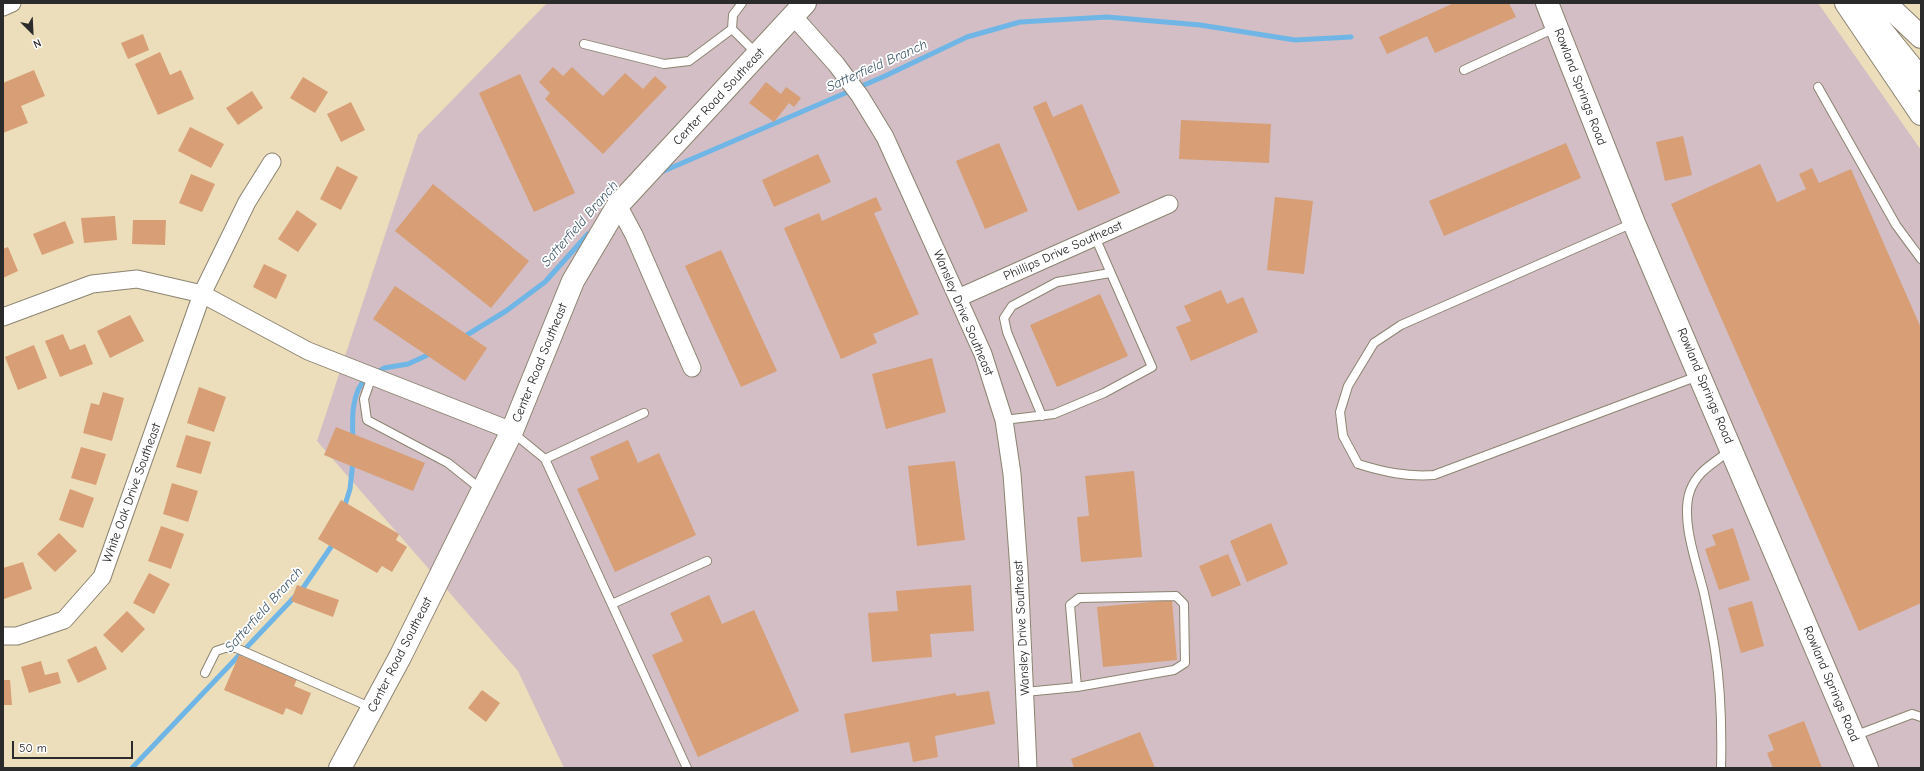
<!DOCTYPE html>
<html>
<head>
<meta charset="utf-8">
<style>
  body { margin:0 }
  #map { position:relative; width:1924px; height:771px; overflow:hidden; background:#ecdeba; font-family:"Comic Neue",sans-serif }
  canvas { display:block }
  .frame { position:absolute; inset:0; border:4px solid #2b2b2b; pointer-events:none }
  .north { position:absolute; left:12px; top:12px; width:40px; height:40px; -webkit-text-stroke:3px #fff; paint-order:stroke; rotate:156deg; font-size:11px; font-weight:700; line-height:16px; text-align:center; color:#2b2b2b }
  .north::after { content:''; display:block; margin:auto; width:14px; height:18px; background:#2b2b2b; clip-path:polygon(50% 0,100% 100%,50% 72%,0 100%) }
  .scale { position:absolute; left:12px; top:741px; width:121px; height:18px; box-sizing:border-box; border:2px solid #2b2b2b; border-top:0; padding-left:5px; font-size:12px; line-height:14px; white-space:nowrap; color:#2b2b2b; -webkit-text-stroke:3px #fff; paint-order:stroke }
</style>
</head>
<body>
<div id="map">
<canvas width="1924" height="771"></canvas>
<div class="frame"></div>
<div class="north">N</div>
<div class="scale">50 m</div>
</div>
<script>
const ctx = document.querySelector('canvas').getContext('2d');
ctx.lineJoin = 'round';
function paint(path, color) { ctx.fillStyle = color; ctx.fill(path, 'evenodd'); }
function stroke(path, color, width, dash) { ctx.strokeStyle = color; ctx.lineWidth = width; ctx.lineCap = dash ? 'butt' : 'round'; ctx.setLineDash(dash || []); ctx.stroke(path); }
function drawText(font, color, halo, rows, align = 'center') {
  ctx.font = font + ' "Comic Neue",sans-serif'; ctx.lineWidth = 3.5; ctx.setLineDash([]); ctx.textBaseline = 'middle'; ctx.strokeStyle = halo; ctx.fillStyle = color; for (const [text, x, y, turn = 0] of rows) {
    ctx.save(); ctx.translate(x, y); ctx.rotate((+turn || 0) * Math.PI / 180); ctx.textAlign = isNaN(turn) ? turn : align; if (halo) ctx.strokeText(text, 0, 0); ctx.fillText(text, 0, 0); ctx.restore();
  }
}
const industrial = new Path2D(`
  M 547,3 L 1818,3 L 1921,150 L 1921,768 L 564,768 L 518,671 L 317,441 L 418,135 Z`);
const stream = new Path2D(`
  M 659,173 L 885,76 L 967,37 L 1020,22 L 1107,17 L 1200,25 L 1295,40 L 1351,37
  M 462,338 L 506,311 L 545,282 L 588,234
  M 376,373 L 384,368 L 408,364 L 432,353
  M 353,439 C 352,419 351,392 367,377
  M 344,508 L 350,489 L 353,461
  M 132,768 L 303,588 L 335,541`);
const building = new Path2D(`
  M 1454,3 L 1509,3 L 1516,17 L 1435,53 L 1427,36 L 1387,54 L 1379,37 Z
  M 143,34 L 149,50 L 128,59 L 121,43 Z
  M 160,52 L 170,75 L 181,70 L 194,99 L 158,115 L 135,64 Z
  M 553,67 L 563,76 L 572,67 L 603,96 L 625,73 L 643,89 L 655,76 L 667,87 L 603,154 L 545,99 L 550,93 L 539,82 Z
  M 34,70 L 45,96 L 21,106 L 28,123 L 3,133 L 3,83 Z
  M 520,74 L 575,193 L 534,212 L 479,93 Z
  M 303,77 L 328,92 L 315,113 L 290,98 Z
  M 766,82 L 781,94 L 786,87 L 801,98 L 794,107 L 789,103 L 774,122 L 749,103 Z
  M 252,91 L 263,108 L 238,125 L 226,108 Z
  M 1046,101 L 1053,117 L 1082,104 L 1120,193 L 1078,211 L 1033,107 Z
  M 351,102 L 365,130 L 341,142 L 327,114 Z
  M 1181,120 L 1271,124 L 1269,163 L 1179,159 Z
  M 190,127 L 224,144 L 211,168 L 178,151 Z
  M 1683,136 L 1692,175 L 1665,181 L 1656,142 Z
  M 999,143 L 1028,211 L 985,229 L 956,161 Z
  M 1566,143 L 1581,178 L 1444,236 L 1429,201 Z
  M 818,154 L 831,182 L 774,207 L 762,180 Z
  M 1760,164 L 1777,202 L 1806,189 L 1799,174 L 1812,168 L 1819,183 L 1851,169 L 1921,328 L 1921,603 L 1859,631 L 1671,204 Z
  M 337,166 L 358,177 L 341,210 L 320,199 Z
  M 191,174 L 215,184 L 202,212 L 179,203 Z
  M 433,184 L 529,261 L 491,308 L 395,231 Z
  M 876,197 L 882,210 L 874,213 L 919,314 L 873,334 L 877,343 L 841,359 L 784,228 L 819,213 L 822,221 Z
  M 1275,197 L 1313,201 L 1304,274 L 1267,270 Z
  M 297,210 L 317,224 L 298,252 L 278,239 Z
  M 115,216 L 117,240 L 84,243 L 81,218 Z
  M 133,220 L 166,220 L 165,245 L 132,244 Z
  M 65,221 L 74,243 L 42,255 L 33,234 Z
  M 8,247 L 18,271 L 3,278 L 3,249 Z
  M 721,250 L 777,371 L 741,387 L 685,266 Z
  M 264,264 L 287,275 L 276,299 L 253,287 Z
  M 395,286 L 487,348 L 465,381 L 373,319 Z
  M 1221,290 L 1227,304 L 1243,297 L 1258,332 L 1191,361 L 1176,327 L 1191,321 L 1184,306 Z
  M 1100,294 L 1128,356 L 1057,387 L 1030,325 Z
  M 130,315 L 144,341 L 110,358 L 97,331 Z
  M 63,334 L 70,350 L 85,344 L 93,364 L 60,377 L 45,341 Z
  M 34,345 L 47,378 L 18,390 L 5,357 Z
  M 932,358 L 946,412 L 886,429 L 872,374 Z
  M 199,387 L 226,397 L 214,432 L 187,423 Z
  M 103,392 L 124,398 L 112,441 L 83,433 L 91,403 L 99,405 Z
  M 336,427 L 425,463 L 413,491 L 324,455 Z
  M 186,435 L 211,442 L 201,474 L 176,467 Z
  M 628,440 L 638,463 L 659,453 L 696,535 L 615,572 L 577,489 L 599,479 L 590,457 Z
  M 81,447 L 106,454 L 96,485 L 71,478 Z
  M 955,461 L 965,540 L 917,546 L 908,466 Z
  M 1134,471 L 1142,557 L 1081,562 L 1077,517 L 1089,516 L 1085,476 Z
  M 172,483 L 198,491 L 188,522 L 163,514 Z
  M 70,489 L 94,498 L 83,528 L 59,520 Z
  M 341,500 L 399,534 L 396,540 L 407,547 L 392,572 L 382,566 L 377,573 L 318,539 Z
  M 1271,523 L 1288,564 L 1247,582 L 1230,541 Z
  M 161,526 L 184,534 L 171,569 L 148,561 Z
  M 1733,528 L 1750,580 L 1719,590 L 1705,549 L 1716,545 L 1712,535 Z
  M 59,533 L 77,551 L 55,572 L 37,554 Z
  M 1228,554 L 1241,585 L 1212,597 L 1199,566 Z
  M 23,562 L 32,589 L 4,599 L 3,568 Z
  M 149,573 L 170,584 L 154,614 L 133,603 Z
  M 297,585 L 339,600 L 333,617 L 291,601 Z
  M 971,585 L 974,631 L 930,634 L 932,657 L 872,662 L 868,613 L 898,611 L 896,591 Z
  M 709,595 L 722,624 L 754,610 L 799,711 L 698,757 L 652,655 L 683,641 L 670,613 Z
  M 1172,600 L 1177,660 L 1103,667 L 1097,607 Z
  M 1752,601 L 1764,646 L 1741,653 L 1728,608 Z
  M 127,611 L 145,629 L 122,653 L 103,635 Z
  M 96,646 L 107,669 L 78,683 L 67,660 Z
  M 239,655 L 297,679 L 294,686 L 311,693 L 302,715 L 286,708 L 283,715 L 224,690 Z
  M 41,661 L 45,675 L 58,672 L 61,683 L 29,693 L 21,667 Z
  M 3,680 L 10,680 L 12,705 L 3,705 Z
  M 482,690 L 500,703 L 486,722 L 468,708 Z
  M 989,691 L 995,724 L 935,736 L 938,757 L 913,762 L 909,742 L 851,753 L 844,714 L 955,693 L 957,696 Z
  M 1804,721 L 1822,768 L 1773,768 L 1767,753 L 1774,750 L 1768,735 Z
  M 1140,732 L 1155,768 L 1074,768 L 1071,759 Z`);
const lane = new Path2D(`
  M 742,3 L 733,15 L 732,29 L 756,53
  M 584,44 L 664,64 L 689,61 L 732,29
  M 1464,70 L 1557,27
  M 1818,87 L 1896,225 L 1921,259
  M 1633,223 L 1401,325 L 1374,343 L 1348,386 L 1340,412 L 1343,436 L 1358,464 C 1384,472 1407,477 1434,475 L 1698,376
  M 372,376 L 364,399 L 367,420 L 448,463 L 482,490
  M 1042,416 L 1007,332 L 1004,318 L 1012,306 L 1057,282 L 1110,273
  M 1004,420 L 1054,414 L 1104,393 L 1152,367 L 1095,237
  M 512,432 L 545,459 L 687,768
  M 545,459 L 644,413
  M 612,604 L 707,561
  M 205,673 L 216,651 L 225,648 L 236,648 L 372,708
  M 1025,692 L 1077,687 L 1174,670 L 1185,663 L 1184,604 L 1176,596 L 1079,598 L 1070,605 L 1077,687
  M 1854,736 L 1912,714 L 1921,717
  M 1721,768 C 1722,729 1721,689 1715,650 C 1712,630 1708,612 1704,593 C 1697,564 1680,520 1690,491 C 1697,471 1713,464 1729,451`);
const street = new Path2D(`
  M 3,7 L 12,3
  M 794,17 L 836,64 L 860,96 L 885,137 L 983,354 L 1004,420 L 1012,474 L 1019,570 L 1028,768
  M 272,162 L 247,202 L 202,294 L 308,351 L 512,431
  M 618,205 L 634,235 L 692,368
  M 958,298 L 1169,204
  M 3,317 L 92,284 L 137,279 L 202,294 L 102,577 L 64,620 L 17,636 L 3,636`);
const secondary = new Path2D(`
  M 1547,3 L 1634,223 L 1867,768
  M 340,768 L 400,657 L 512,431 L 573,281 L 618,205 L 805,3`);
const primary = new Path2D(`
  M 1846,3 L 1921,114
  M 1885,3 L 1921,37
  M 1866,11 L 1921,79`);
const streetNames = [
  ["Rowland Springs Road",1580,87,69],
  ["Center Road Southeast",719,97,-47],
  ["Phillips Drive Southeast",1063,251,-24],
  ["Wansley Drive Southeast",963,313,67],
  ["Center Road Southeast",540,363,-68],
  ["Rowland Springs Road",1705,386,67],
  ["White Oak Drive Southeast",132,493,-70],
  ["Wansley Drive Southeast",1022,628,-93],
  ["Center Road Southeast",400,655,-63],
  ["Rowland Springs Road",1831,684,67]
];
const waterNames = [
  ["Satterfield Branch",877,66,-24],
  ["Satterfield Branch",580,224,-49],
  ["Satterfield Branch",264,610,-48]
];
paint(industrial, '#d2bec4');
stroke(stream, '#6fb6e6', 5);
paint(building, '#d89e75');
stroke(lane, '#8c8472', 10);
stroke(street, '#8c8472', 19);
stroke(secondary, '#8c8472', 24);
stroke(primary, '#8c8472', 24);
stroke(lane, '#fff', 8);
stroke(street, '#fff', 17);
stroke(secondary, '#fff', 22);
stroke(primary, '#fff', 22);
drawText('13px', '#2b2b2b', '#fff', streetNames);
drawText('italic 14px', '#435c6c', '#fff', waterNames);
</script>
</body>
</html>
